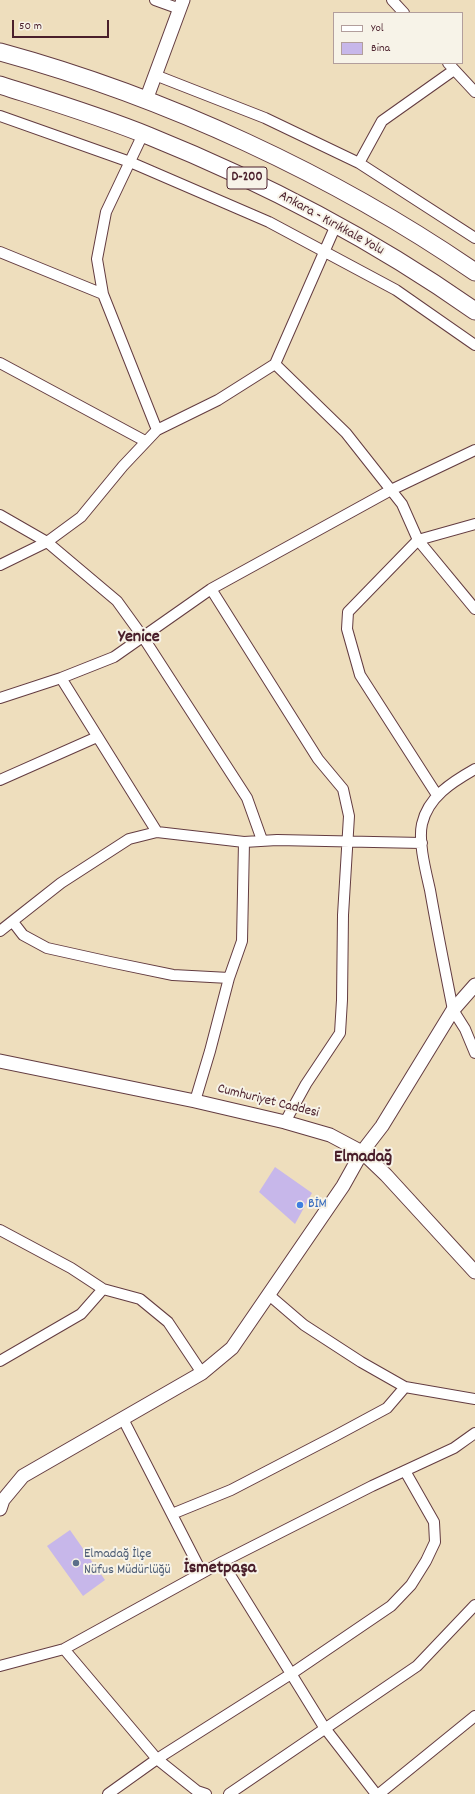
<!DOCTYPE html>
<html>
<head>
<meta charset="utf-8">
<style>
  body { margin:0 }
  #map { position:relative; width:475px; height:1794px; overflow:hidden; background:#eedebd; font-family:Dekko,sans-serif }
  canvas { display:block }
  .legend { position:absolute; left:333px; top:12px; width:130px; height:52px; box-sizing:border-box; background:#f7f3e8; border:1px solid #b29e9c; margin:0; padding:5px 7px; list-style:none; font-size:12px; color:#4a1f2b }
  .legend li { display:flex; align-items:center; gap:8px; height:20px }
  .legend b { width:20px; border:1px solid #b29e9c }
  .scale { position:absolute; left:12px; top:20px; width:97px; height:18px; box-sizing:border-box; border:2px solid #4a1f2b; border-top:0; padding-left:5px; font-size:12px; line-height:14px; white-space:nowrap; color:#4a1f2b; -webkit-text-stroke:3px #f7f3e8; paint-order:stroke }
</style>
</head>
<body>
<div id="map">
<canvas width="475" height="1794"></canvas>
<ul class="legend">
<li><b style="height:5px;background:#fff"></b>Yol</li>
<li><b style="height:11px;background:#c7b7ea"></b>Bina</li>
</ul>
<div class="scale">50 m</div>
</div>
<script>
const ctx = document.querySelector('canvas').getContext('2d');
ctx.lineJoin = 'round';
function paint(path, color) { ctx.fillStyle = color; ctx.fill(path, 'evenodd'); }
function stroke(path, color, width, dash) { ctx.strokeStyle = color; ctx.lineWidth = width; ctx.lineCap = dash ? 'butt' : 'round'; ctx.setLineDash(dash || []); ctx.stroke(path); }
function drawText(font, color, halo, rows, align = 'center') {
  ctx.font = font + ' Dekko,sans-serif'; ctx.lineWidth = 4; ctx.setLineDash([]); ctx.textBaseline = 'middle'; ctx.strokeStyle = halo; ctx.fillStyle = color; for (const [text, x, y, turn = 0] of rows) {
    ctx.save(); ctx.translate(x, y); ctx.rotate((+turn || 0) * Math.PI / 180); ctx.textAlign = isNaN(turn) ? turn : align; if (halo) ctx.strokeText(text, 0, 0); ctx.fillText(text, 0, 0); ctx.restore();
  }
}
const building = new Path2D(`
  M 275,1167 L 312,1193 L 295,1224 L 259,1192 Z
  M 70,1530 L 105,1580 L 83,1596 L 47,1546 Z`);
const minor = new Path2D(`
  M 155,0 L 180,9
  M 392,0 L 404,13
  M 448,63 L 475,92
  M 155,75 L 265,118 L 359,163 L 475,238
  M 0,116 L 130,162 L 269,222 L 396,290 L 475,345
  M 143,134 L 106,212 L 97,259 L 103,294 L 157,430
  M 359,163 L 382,121 L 454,70
  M 0,252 L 103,294
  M 0,363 L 145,441
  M 275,364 L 346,433 L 402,504 L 418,540 L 475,609
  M 0,515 L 47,542 L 117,601 L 143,637 L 247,798 L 262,840
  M 0,565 L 47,542 L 81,517 L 123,466 L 157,430 L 218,400 L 275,364 L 336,225
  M 211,589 L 318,759 L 343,789 L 349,816 L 343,915 L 342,1000 L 340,1033 L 306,1084 L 285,1122
  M 61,678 L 157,832
  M 0,698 L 61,678 L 114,657 L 211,589 L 391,490 L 475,450
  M 475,769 C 452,782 428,797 422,824 C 418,842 426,872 430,890 C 437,930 445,970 453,1010 L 465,1029 L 475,1053
  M 0,780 L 97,737
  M 437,795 L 360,675 L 347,629 L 348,612 L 418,540 L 475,524
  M 13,922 L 23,935 L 47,948 L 110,962 L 173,975 L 229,978
  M 0,931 L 61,883 L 129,839 L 157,832 L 244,842 L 277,840 L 422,843
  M 195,1101 L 210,1051 L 229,978 L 242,941 L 244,842
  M 0,1230 L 71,1268 L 103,1289 L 140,1299 L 168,1322 L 202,1373
  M 269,1295 L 304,1325 L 361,1362 L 405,1387 L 475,1399
  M 0,1361 L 81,1314 L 103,1289
  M 123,1419 L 202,1573
  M 172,1514 L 231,1490 L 335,1436 L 387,1408 L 405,1387
  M 222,1562 L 324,1727 L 376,1794
  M 64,1649 L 157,1759 L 197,1791 L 206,1794
  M 0,1666 L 64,1649 L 222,1562 L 372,1486 L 454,1448 L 475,1433
  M 108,1794 L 157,1759 L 291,1674 L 391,1606 L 411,1585 L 426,1561 L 435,1542 L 434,1522 L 405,1471
  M 229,1794 L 417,1666 L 475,1605
  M 379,1794 L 475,1716`);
const tertiary = new Path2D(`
  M 146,100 L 183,0
  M 0,1061 L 195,1101 L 285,1122 L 330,1135 L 362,1152 L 386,1175 L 475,1272
  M 0,1509 L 3,1500 L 23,1476 L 202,1373 L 232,1348 L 343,1186 L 362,1152 L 382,1126 L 453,1010 L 475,985`);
const trunk = new Path2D(`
  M 0,52 C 165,97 334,175 475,272
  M 0,85 C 50,101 100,116 149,136 C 263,182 374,240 475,311`);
const markers = [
  [300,1205,4,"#3f7fe0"],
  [76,1563,4,"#5c6f8a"]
];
const shields = [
  [247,178,40]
];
const shieldNames = [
  ["D-200",247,178]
];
const streetNames = [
  ["Ankara - Kırıkkale Yolu",331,224,29],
  ["Cumhuriyet Caddesi",268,1102,14]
];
const shopNames = [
  ["BİM",308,1205]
];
const serviceNames = [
  ["Elmadağ İlçe",84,1555],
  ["Nüfus Müdürlüğü",84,1571]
];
const districtNames = [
  ["Yenice",139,639],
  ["Elmadağ",363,1159],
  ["İsmetpaşa",220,1570]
];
paint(building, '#c7b7ea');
stroke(minor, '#633c41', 12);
stroke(tertiary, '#633c41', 15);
stroke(trunk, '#633c41', 19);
stroke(minor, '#fff', 10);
stroke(tertiary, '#fff', 13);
stroke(trunk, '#fff', 17);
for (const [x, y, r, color] of markers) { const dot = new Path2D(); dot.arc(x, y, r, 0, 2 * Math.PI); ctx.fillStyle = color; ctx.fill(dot); stroke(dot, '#f7f3e8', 1.5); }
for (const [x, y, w] of shields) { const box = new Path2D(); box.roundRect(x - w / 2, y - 11, w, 22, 3); ctx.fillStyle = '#f7f3e8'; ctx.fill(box); stroke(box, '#4a1f2b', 1); }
drawText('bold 13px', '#4a1f2b', null, shieldNames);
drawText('14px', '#4a1f2b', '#f7f3e8', streetNames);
drawText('14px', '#366cbe', '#f7f3e8', shopNames, 'left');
drawText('14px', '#4e5e75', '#f7f3e8', serviceNames, 'left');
drawText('bold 18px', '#4a1f2b', '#f7f3e8', districtNames);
</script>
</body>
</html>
